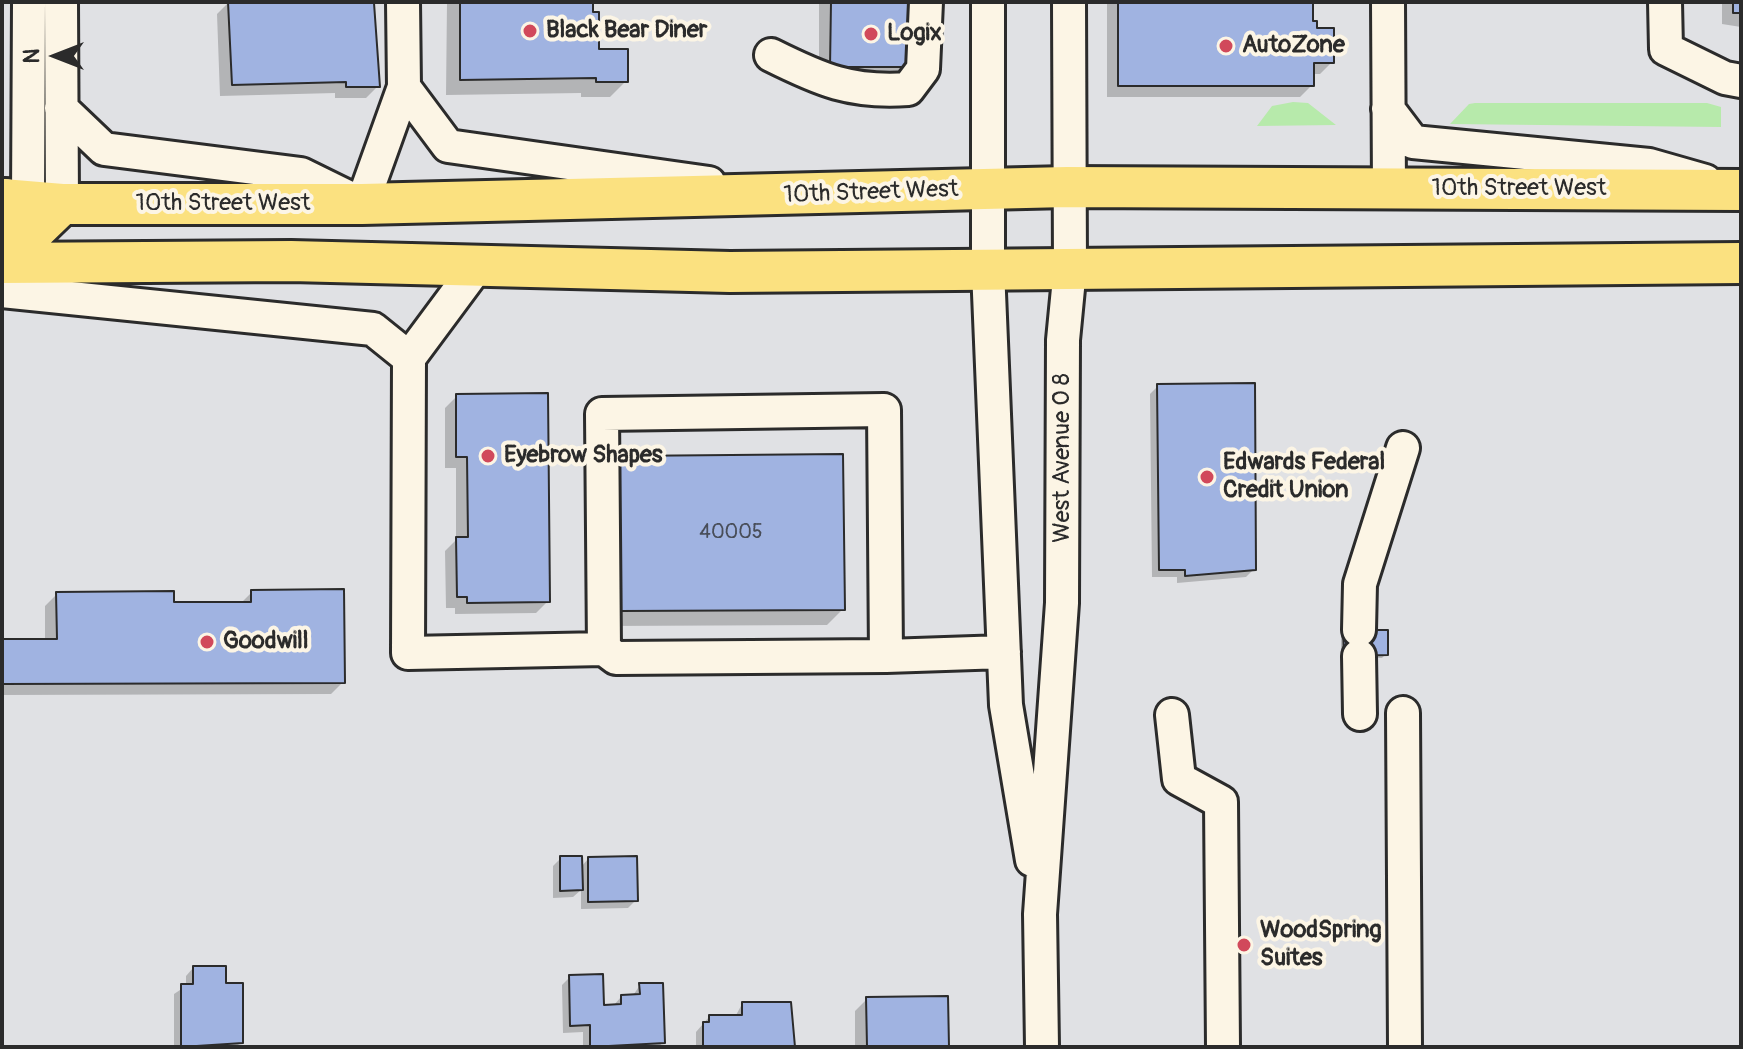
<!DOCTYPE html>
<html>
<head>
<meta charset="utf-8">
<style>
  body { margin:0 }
  #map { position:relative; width:1743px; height:1049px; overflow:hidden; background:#e0e1e4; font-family:Pangolin,sans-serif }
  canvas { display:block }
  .frame { position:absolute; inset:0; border:4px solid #2b2b2b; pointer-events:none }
  .north { position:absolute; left:16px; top:16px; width:80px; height:80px; -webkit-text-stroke:6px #fcf5e5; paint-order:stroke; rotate:270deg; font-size:22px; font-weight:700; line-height:32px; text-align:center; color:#2b2b2b }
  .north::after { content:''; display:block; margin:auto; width:28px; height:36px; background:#2b2b2b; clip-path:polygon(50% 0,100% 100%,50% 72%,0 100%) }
</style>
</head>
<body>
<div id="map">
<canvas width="1743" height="1049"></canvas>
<div class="frame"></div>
<div class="north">N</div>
</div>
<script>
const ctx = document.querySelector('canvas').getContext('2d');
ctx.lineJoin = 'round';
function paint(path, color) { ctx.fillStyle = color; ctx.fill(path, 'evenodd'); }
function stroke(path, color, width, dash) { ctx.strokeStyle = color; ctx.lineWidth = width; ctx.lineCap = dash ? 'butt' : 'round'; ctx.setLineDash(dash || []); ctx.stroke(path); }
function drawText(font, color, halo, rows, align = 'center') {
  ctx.font = font + ' Pangolin,sans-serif'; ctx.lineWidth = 8; ctx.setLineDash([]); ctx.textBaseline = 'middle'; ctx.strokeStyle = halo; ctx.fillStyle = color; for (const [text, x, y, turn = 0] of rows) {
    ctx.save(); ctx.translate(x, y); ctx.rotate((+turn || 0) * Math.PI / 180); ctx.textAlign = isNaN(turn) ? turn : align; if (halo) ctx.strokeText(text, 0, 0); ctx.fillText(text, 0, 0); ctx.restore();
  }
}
const green = new Path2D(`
  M 1293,102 L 1308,103 L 1336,125 L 1257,126 L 1272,106 Z
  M 1475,103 L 1707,103 L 1721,107 L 1721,127 L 1450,124 L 1469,104 Z`);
const shadow = new Path2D(`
  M 229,2 L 373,5 L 378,86 L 366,98 L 335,98 L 335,93 L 220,96 L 217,14 Z
  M 447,2 L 591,2 L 597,51 L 626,81 L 610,97 L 581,97 L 581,93 L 446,95 Z
  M 819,2 L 930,2 L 909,66 L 897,78 L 819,78 Z
  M 1107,2 L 1322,2 L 1311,4 L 1311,23 L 1332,62 L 1320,74 L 1312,74 L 1312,85 L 1300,97 L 1107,97 Z
  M 1722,2 L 1741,2 L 1741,27 L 1722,24 Z
  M 1158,386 L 1254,569 L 1246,577 L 1177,583 L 1177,577 L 1152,577 L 1150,394 Z
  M 457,396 L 548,601 L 536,613 L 455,614 L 455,608 L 446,608 L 445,551 L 456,540 L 456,468 L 445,468 L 445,408 Z
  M 619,458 L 843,609 L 827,625 L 605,626 L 604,474 Z
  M 252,592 L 343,682 L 331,694 L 2,695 L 2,641 L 45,641 L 45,606 L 57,594 L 172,604 L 240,604 Z
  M 1344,632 L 1386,654 L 1382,658 L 1341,658 L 1341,636 Z
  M 561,858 L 581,867 L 588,859 L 636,900 L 628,908 L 581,909 L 581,890 L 573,897 L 553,898 L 553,866 Z
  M 193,968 L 224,985 L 241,1042 L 236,1047 L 174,1047 L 174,994 L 186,986 L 186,976 Z
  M 570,977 L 602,1007 L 614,1005 L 621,997 L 632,997 L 640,985 L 663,1042 L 659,1047 L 583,1047 L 583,1032 L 563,1033 L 562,985 Z
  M 867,999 L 948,1047 L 855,1047 L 855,1011 Z
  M 742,1004 L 793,1023 L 793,1047 L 696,1047 L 696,1032 L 709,1017 L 735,1017 Z`);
const building = new Path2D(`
  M 228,2 L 374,3 L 380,87 L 346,87 L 346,82 L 232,85 Z
  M 460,2 L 593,2 L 593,12 L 599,12 L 599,49 L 628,49 L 628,82 L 596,82 L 596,78 L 460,80 Z
  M 831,2 L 911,2 L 911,67 L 830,67 Z
  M 1118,2 L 1313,2 L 1313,21 L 1317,21 L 1317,28 L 1334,28 L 1334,63 L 1314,63 L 1314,86 L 1118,86 Z
  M 1733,2 L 1741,2 L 1741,13 L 1733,13 Z
  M 1255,383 L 1256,570 L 1185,576 L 1185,570 L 1159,570 L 1157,384 Z
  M 548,393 L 550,602 L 467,603 L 467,597 L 457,597 L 456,537 L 468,537 L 467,457 L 456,457 L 456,394 Z
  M 843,454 L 845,610 L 620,611 L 619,456 Z
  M 344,589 L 345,683 L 2,684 L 2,639 L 57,639 L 56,592 L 174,591 L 174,602 L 251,602 L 251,590 Z
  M 1343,630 L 1388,630 L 1388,655 L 1344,656 Z
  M 560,856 L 582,856 L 583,890 L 560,891 Z
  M 637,856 L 638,901 L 588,902 L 588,857 Z
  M 193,966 L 226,966 L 226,983 L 243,983 L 243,1043 L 181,1047 L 181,984 L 193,984 Z
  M 603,974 L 604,1005 L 621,1004 L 621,995 L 640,994 L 639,983 L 663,983 L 665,1043 L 590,1047 L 590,1025 L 570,1026 L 569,975 Z
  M 948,996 L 949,1047 L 867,1047 L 866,997 Z
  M 742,1002 L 791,1002 L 795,1047 L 703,1047 L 703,1022 L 709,1022 L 709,1015 L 742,1015 Z`);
const minor = new Path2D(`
  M 61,2 L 62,204
  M 988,2 L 988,269 L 1006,705 L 1032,860
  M 1388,2 L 1389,189
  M 1665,2 L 1666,49 L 1725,78 L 1741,81
  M 771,55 C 821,80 851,93 908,89 L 923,69 L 926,2
  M 404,87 L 448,146 L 709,183
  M 61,108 L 104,149 L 301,174 L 362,204 L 404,87 L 403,2
  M 1388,109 L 1413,142 L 1649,165 L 1705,181
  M 5,195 L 28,199 L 29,2
  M 478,265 L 409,358 L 408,653 L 604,649 L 616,658 L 886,656 L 884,410 L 602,414 L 604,649
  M 2,291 L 373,329 L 409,358
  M 1359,630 L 1360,584 L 1403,448
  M 886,656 L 1004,652
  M 1359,656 L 1360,714
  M 1403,713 L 1405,1047
  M 1172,715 L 1179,779 L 1221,802 L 1223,1047
  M 1042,1047 L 1040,914 L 1062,603 L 1063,340 L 1070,268 L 1069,2`);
const major = new Path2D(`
  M 2,199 L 62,204 L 362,204 L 1067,187 L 1741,190
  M 2,233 L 33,232 L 62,204
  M 2,263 L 291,261 L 730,272 L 1741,263`);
const markers = [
  [530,31,8,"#d1495b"],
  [871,34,8,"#d1495b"],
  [1226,46,8,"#d1495b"],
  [488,456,8,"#d1495b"],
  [1207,477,8,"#d1495b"],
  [207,642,8,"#d1495b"],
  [1244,945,8,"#d1495b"]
];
const numberNames = [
  ["40005",731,533]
];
const poiNames = [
  ["Black Bear Diner",546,31],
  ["Logix",887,34],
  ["AutoZone",1242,46],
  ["Eyebrow Shapes",504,456],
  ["Edwards Federal",1223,463],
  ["Credit Union",1223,491],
  ["Goodwill",223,642],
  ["WoodSpring",1260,931],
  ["Suites",1260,959]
];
const streetNames = [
  ["10th Street West",1519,189],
  ["10th Street West",871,193,-2],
  ["10th Street West",223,204],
  ["West Avenue O 8",1063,458,-90]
];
paint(green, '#b7eaab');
paint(shadow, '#0003');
paint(building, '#a0b3e1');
stroke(building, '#2b2b2b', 2);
stroke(minor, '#2b2b2b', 38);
stroke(major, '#2b2b2b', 46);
stroke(minor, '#fcf5e5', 32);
stroke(major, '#fbe180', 40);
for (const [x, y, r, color] of markers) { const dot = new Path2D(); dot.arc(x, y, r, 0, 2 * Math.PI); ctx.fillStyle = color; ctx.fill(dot); stroke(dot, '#fcf5e5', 3); }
drawText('20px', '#484d58', null, numberNames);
drawText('bold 24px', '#2b2b2b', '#fcf5e5', poiNames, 'left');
drawText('24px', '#2b2b2b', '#fcf5e5', streetNames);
</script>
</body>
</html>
